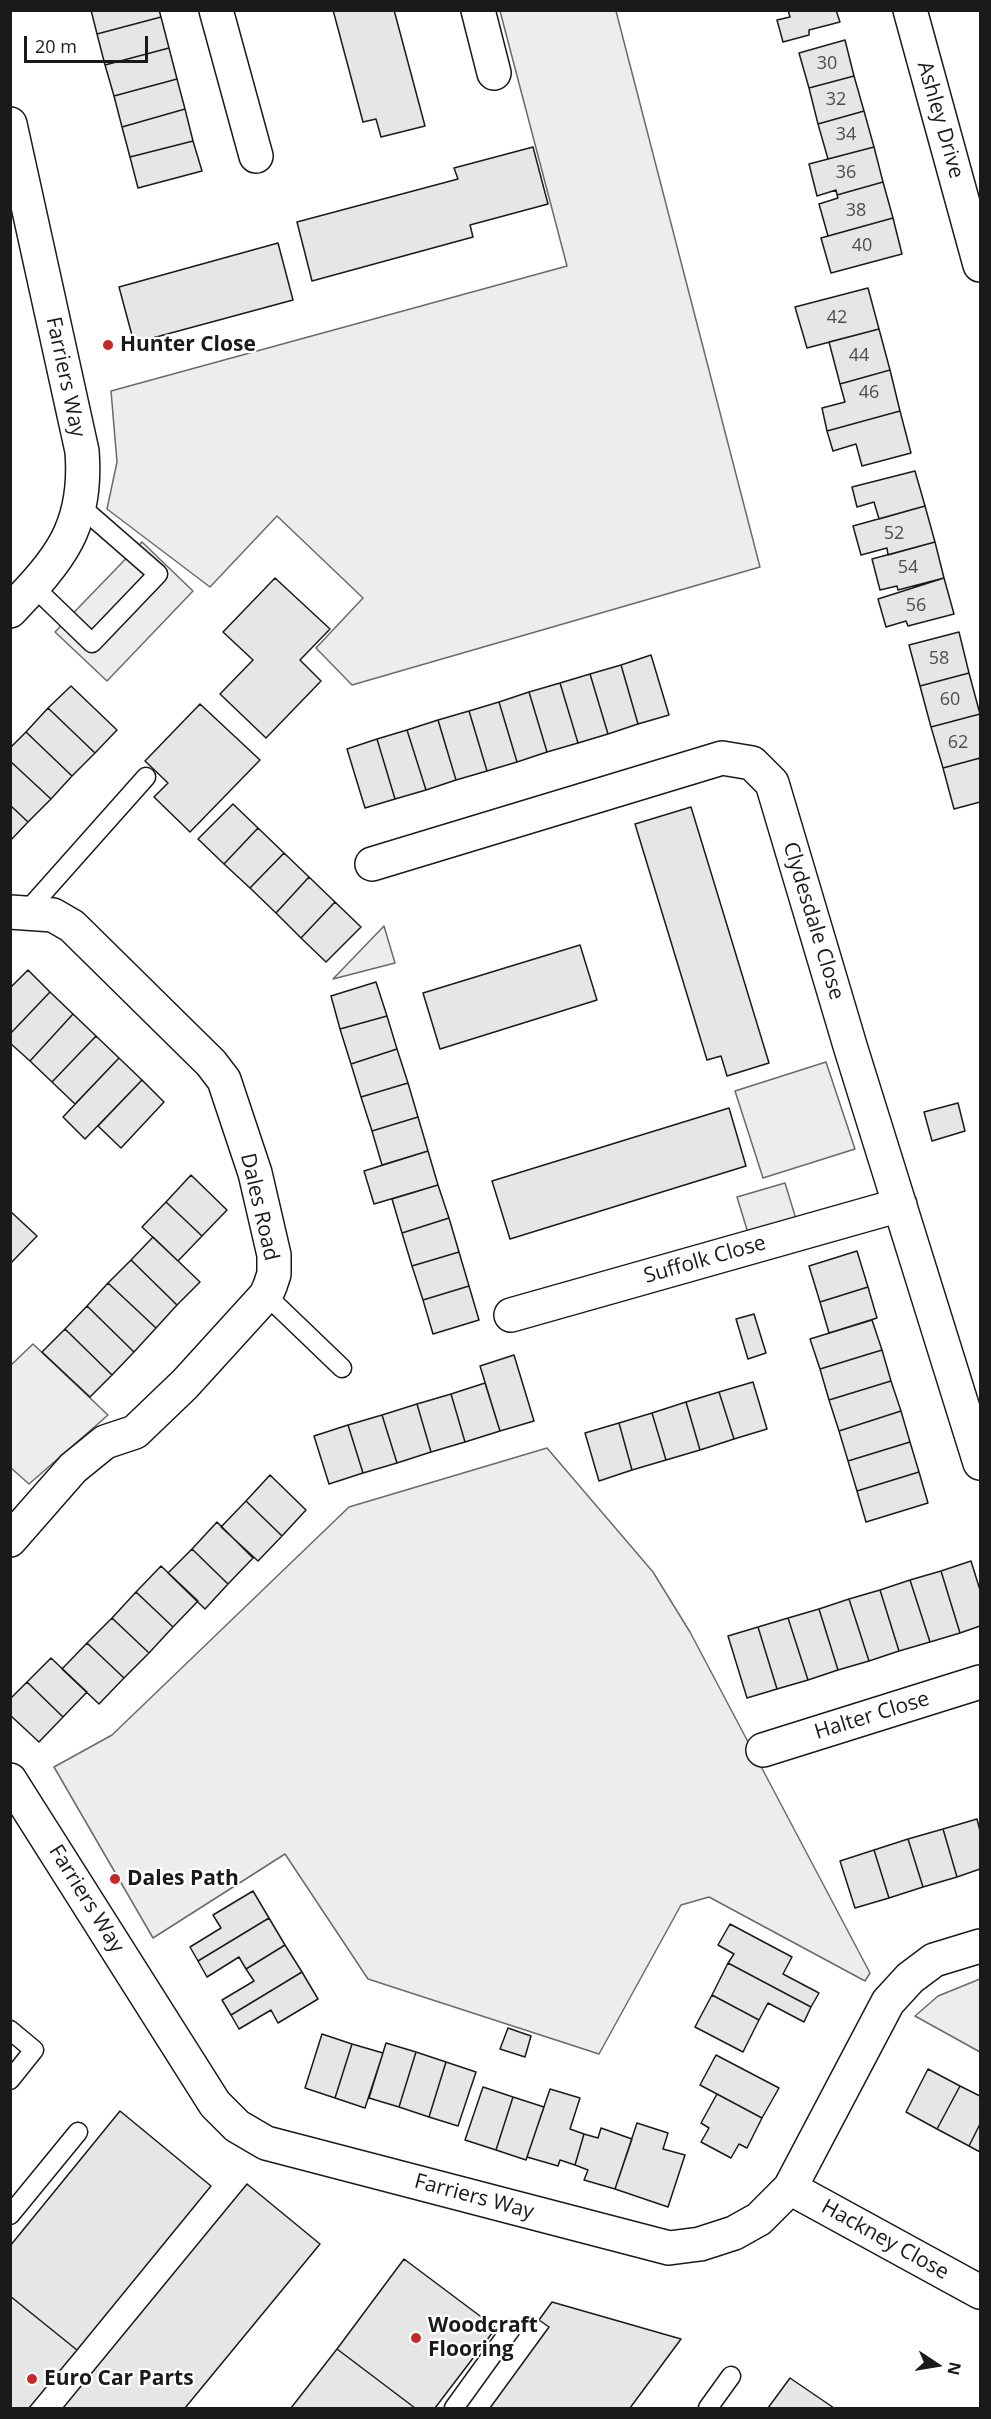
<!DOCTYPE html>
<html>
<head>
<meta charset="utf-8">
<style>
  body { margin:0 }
  #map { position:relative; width:991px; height:2419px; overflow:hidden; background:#fff; font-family:"Open Sans",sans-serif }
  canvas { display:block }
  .frame { position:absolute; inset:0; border:12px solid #1a1a1a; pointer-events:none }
  .north { position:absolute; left:907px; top:2335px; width:60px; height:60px; -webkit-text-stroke:4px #fff; paint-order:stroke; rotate:102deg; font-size:16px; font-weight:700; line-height:24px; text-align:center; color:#1a1a1a }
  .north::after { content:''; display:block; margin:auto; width:21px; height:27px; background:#1a1a1a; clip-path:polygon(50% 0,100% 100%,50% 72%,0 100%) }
  .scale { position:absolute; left:24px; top:36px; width:124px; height:27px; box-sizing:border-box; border:3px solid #1a1a1a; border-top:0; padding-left:8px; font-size:18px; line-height:21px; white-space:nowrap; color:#1a1a1a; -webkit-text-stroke:4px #fff; paint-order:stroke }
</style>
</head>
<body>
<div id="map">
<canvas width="991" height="2419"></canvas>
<div class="frame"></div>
<div class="north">N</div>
<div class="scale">20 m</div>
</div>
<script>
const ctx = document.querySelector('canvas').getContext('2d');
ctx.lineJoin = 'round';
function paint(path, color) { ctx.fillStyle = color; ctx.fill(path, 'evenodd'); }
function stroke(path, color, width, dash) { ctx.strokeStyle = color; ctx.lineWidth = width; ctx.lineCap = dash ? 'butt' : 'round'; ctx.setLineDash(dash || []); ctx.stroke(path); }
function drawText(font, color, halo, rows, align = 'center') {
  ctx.font = font + ' "Open Sans",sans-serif'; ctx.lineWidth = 4.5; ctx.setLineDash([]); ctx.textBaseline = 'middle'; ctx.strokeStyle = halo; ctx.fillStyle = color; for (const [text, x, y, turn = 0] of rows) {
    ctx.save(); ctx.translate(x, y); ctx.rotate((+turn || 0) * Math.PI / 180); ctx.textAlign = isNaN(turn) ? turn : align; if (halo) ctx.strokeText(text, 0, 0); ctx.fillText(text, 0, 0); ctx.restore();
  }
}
const built = new Path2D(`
  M 500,11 L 616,11 L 760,567 L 352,685 L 316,648 L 363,598 L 277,516 L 210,587 L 107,509 L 117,462 L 111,391 L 567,266 Z
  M 142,542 L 193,591 L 107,681 L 55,632 Z
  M 384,926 L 395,963 L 333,979 Z
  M 826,1062 L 855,1149 L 763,1178 L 735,1091 Z
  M 785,1183 L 796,1219 L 748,1233 L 737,1197 Z
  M 33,1344 L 108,1415 L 29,1484 L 11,1468 L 10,1366 Z
  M 547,1448 L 653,1572 L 690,1632 L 870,1973 L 865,1981 L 709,1897 L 681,1905 L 599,2054 L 368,1979 L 285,1854 L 153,1938 L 54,1767 L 112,1735 L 349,1507 Z
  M 980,1979 L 980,2052 L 915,2016 L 938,1996 Z`);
const building = new Path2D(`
  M 91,10 L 159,10 L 161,17 L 97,34 Z
  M 333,10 L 394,10 L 425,126 L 381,137 L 376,119 L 363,122 Z
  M 788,10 L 836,10 L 840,22 L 809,30 L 809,35 L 783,42 L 777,20 L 790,17 Z
  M 161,17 L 169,48 L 105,65 L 97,34 Z
  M 845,40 L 854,76 L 809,88 L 799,53 Z
  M 169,48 L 177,79 L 114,96 L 105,65 Z
  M 854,76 L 864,111 L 818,124 L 809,88 Z
  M 177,79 L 185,109 L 122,127 L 114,96 Z
  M 185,109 L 193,141 L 130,157 L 122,127 Z
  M 864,111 L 874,147 L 828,159 L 818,124 Z
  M 193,141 L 202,171 L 138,188 L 130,157 Z
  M 533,147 L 548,204 L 470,225 L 473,237 L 312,281 L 297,222 L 458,179 L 454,168 Z
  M 874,147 L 883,182 L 837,195 L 836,190 L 817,196 L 809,164 Z
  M 883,182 L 893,218 L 828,236 L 819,204 L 838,198 L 837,195 Z
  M 893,218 L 902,254 L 831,273 L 821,238 Z
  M 278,243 L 293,300 L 134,343 L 119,287 Z
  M 868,288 L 879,329 L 807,348 L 795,307 Z
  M 879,329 L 890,370 L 840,384 L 829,342 Z
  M 890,370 L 900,411 L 827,431 L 822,408 L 845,402 L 840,384 Z
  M 900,411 L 911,453 L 862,466 L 856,444 L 833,451 L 827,431 Z
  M 915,471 L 925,506 L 879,519 L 874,502 L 857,507 L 852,487 Z
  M 925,506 L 935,542 L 888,555 L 887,548 L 861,555 L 853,526 Z
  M 935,542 L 944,578 L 898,590 L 897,586 L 880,590 L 872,559 Z
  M 275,578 L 330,629 L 300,660 L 321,681 L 266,738 L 220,694 L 253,660 L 223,632 Z
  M 944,578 L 954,614 L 908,626 L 906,621 L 886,627 L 878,599 Z
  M 959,632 L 969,673 L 920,686 L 909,645 Z
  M 651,655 L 669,715 L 638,724 L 621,665 Z
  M 621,665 L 638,724 L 608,734 L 590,674 Z
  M 969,673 L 980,714 L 931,727 L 920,686 Z
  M 590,674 L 608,734 L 578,743 L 560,683 Z
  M 560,683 L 578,743 L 547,752 L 529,692 Z
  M 71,686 L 117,730 L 95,753 L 48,708 Z
  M 529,692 L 547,752 L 517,762 L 499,702 Z
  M 499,702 L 517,762 L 487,771 L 469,711 Z
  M 200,704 L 260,760 L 190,832 L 154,797 L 168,783 L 145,761 Z
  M 48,708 L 95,753 L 72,776 L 26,732 Z
  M 469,711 L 487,771 L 456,780 L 438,720 Z
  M 980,714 L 980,758 L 943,768 L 931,727 Z
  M 438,720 L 456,780 L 426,790 L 407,730 Z
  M 407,730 L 426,790 L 395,799 L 377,739 Z
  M 26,732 L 72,776 L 51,799 L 10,761 L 10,748 Z
  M 377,739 L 395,799 L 365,808 L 347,749 Z
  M 980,758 L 980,802 L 954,809 L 943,768 Z
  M 10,761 L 51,799 L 28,822 L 10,805 Z
  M 233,804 L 258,828 L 224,864 L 198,839 Z
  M 10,805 L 28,822 L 10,841 Z
  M 691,807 L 769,1063 L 727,1076 L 721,1056 L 707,1060 L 635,824 Z
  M 258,828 L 284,853 L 250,888 L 224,864 Z
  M 284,853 L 309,877 L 276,913 L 250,888 Z
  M 309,877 L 335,902 L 301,938 L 276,913 Z
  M 335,902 L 361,927 L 326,962 L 301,938 Z
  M 580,945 L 597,1000 L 440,1049 L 423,993 Z
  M 28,970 L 50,992 L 10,1034 L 10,988 Z
  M 376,982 L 387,1016 L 340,1029 L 331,996 Z
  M 50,992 L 73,1014 L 30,1061 L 10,1043 L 10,1034 Z
  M 73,1014 L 96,1036 L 52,1082 L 30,1061 Z
  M 387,1016 L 397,1049 L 351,1064 L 340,1029 Z
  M 96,1036 L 119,1058 L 75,1104 L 52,1082 Z
  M 397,1049 L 408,1083 L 361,1097 L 351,1064 Z
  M 119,1058 L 142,1080 L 85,1139 L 63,1117 Z
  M 142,1080 L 164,1102 L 121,1148 L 98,1126 Z
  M 408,1083 L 418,1117 L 372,1131 L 361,1097 Z
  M 958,1103 L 965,1131 L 932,1141 L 924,1112 Z
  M 729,1108 L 746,1166 L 510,1239 L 492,1181 Z
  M 418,1117 L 428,1151 L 382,1165 L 372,1131 Z
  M 428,1151 L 438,1185 L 374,1204 L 364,1171 Z
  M 191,1175 L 227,1210 L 202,1236 L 166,1202 Z
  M 438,1185 L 449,1218 L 402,1233 L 392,1199 Z
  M 166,1202 L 202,1236 L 178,1261 L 142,1227 Z
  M 10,1211 L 37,1236 L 10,1264 Z
  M 449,1218 L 459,1252 L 412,1266 L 402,1233 Z
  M 153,1237 L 200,1282 L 177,1305 L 131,1260 Z
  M 857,1251 L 868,1287 L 820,1302 L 809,1266 Z
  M 459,1252 L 469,1286 L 423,1300 L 412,1266 Z
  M 131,1260 L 177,1305 L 156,1328 L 108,1283 Z
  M 108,1283 L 156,1328 L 134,1352 L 87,1306 Z
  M 469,1286 L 479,1320 L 433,1334 L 423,1300 Z
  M 868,1287 L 877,1318 L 829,1333 L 820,1302 Z
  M 87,1306 L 134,1352 L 112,1375 L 65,1329 Z
  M 754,1314 L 766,1353 L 748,1359 L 736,1319 Z
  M 872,1320 L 882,1350 L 820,1369 L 810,1339 Z
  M 65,1329 L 112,1375 L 90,1397 L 42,1352 Z
  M 882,1350 L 891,1381 L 829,1400 L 820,1369 Z
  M 514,1355 L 534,1421 L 500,1431 L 480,1366 Z
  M 891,1381 L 901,1411 L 839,1431 L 829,1400 Z
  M 753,1382 L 767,1429 L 734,1439 L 719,1392 Z
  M 485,1383 L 500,1431 L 465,1442 L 451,1394 Z
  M 719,1392 L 734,1439 L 700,1450 L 686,1402 Z
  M 451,1394 L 465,1442 L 431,1452 L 417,1404 Z
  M 686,1402 L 700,1450 L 666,1460 L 652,1413 Z
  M 417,1404 L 431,1452 L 397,1463 L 382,1415 Z
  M 901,1411 L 910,1442 L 848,1461 L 839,1431 Z
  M 652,1413 L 666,1460 L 632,1470 L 619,1423 Z
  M 382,1415 L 397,1463 L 363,1473 L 348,1425 Z
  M 619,1423 L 632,1470 L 599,1481 L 585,1433 Z
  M 348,1425 L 363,1473 L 329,1484 L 314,1436 Z
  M 910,1442 L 919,1472 L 857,1491 L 848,1461 Z
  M 919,1472 L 928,1503 L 866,1522 L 857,1491 Z
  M 270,1475 L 306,1510 L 282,1536 L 246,1501 Z
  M 246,1501 L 282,1536 L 258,1561 L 221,1527 Z
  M 217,1522 L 253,1558 L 228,1584 L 192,1549 Z
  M 192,1549 L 228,1584 L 205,1609 L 168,1573 Z
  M 971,1561 L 980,1590 L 980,1626 L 960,1633 L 941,1571 Z
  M 161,1566 L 198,1601 L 173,1627 L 136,1592 Z
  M 941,1571 L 960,1633 L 930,1642 L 910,1580 Z
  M 910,1580 L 930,1642 L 899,1651 L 880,1590 Z
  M 880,1590 L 899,1651 L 869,1661 L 849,1599 Z
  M 136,1592 L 173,1627 L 149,1653 L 112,1618 Z
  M 849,1599 L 869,1661 L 838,1670 L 819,1609 Z
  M 819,1609 L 838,1670 L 808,1680 L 788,1618 Z
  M 112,1618 L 149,1653 L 124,1678 L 87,1643 Z
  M 788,1618 L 808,1680 L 777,1689 L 758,1627 Z
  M 758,1627 L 777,1689 L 747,1698 L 728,1636 Z
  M 87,1643 L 124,1678 L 99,1704 L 62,1669 Z
  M 51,1658 L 87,1692 L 63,1717 L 27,1682 Z
  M 27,1682 L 63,1717 L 39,1742 L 10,1715 L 10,1699 Z
  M 977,1819 L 980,1831 L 980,1869 L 957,1877 L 943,1829 Z
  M 943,1829 L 957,1877 L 923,1887 L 908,1839 Z
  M 908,1839 L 923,1887 L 889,1898 L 874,1850 Z
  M 874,1850 L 889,1898 L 855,1908 L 840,1861 Z
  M 253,1891 L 269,1918 L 198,1961 L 190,1947 L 221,1928 L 213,1915 Z
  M 269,1918 L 285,1945 L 246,1969 L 239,1957 L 207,1977 L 198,1961 Z
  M 730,1924 L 792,1957 L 783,1974 L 819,1993 L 811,2007 L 728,1963 L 734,1954 L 718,1945 Z
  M 285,1945 L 302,1972 L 231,2015 L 222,2000 L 254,1981 L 246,1969 Z
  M 728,1963 L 811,2007 L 804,2022 L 768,2003 L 759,2020 L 712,1995 Z
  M 302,1972 L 318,1999 L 278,2023 L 271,2010 L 239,2029 L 231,2015 Z
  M 712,1995 L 759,2020 L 743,2052 L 695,2027 Z
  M 508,2028 L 531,2036 L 525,2057 L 500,2049 Z
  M 322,2034 L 352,2044 L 335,2098 L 305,2088 Z
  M 386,2043 L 416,2052 L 399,2107 L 369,2098 Z
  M 352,2044 L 383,2053 L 365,2108 L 335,2098 Z
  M 416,2052 L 446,2062 L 429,2117 L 399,2107 Z
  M 716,2055 L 779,2088 L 762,2118 L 700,2085 Z
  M 446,2062 L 476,2072 L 458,2126 L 429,2117 Z
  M 928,2069 L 960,2086 L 937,2129 L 906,2112 Z
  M 960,2086 L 980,2096 L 980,2124 L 969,2146 L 937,2129 Z
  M 483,2087 L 513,2097 L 496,2150 L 465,2140 Z
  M 550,2089 L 580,2098 L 570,2129 L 584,2134 L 575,2165 L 560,2160 L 558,2166 L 527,2157 Z
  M 717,2094 L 762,2118 L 747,2148 L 739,2144 L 731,2158 L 701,2142 L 709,2128 L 701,2123 Z
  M 513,2097 L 544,2107 L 526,2160 L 496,2150 Z
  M 120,2111 L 211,2186 L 77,2350 L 10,2296 L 10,2246 Z
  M 637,2123 L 668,2133 L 663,2149 L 685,2155 L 668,2207 L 615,2189 Z
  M 980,2124 L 980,2152 L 969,2146 Z
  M 601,2128 L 632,2139 L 615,2189 L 584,2180 L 588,2170 L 575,2165 L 584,2134 L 598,2138 Z
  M 247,2184 L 320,2244 L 185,2408 L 63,2408 Z
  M 404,2259 L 496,2328 L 435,2408 L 415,2408 L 337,2349 Z
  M 10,2296 L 77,2350 L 29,2408 L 10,2408 Z
  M 552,2302 L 681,2339 L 630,2408 L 490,2408 L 549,2327 L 539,2320 Z
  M 337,2349 L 415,2408 L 291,2408 Z
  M 790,2378 L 834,2408 L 768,2408 Z`);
const lane = new Path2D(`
  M 34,587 L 92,643 L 158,574 L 80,506
  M 26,912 L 146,777
  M 266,1295 L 342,1368
  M 10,2030 L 34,2050 L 10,2080
  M 10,2215 L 78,2132
  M 454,2408 L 511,2329
  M 708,2408 L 731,2376`);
const street = new Path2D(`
  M 216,10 L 256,156
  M 478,10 L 494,73
  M 910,10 L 980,265
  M 10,124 L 82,451 C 88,527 60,559 10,611
  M 372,864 L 722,758 L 752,763 L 772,783 L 851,1049 L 980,1463
  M 10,912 L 53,915 L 72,926 L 211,1063 L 224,1080 L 255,1173 L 274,1255 L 274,1274 L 270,1286 L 266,1295 L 185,1384 L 135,1432 L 105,1442 L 73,1468 L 10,1540
  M 511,1315 L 900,1205
  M 763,1750 L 980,1682
  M 10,1780 L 215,2104 L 237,2126 L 266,2143 L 669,2248 L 700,2244 L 734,2233 L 759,2219 L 790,2188 L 888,2002 L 910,1978 L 934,1960 L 980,1946
  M 790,2188 L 980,2292`);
const markers = [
  [108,345,6,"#c62828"],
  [115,1879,6,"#c62828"],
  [416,2338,6,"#c62828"],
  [32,2379,6,"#c62828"]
];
const numberNames = [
  ["30",827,64],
  ["32",836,100],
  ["34",846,135],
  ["36",846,173],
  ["38",856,211],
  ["40",862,246],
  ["42",837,318],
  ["44",859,356],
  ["46",869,393],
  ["52",894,534],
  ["54",908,568],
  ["56",916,606],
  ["58",939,659],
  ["60",950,700],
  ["62",958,743]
];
const streetNames = [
  ["Ashley Drive",940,120,74],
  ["Farriers Way",65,377,78],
  ["Clydesdale Close",813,921,73],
  ["Dales Road",259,1207,77],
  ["Suffolk Close",705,1260,-16],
  ["Halter Close",872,1716,-17],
  ["Farriers Way",86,1899,58],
  ["Farriers Way",474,2197,15],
  ["Hackney Close",885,2240,29]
];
const poiNames = [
  ["Hunter Close",120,345],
  ["Dales Path",127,1879],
  ["Woodcraft",428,2326],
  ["Flooring",428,2350],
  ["Euro Car Parts",44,2379]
];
paint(built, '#ededed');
stroke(built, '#6a6a6a', 1.5);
paint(building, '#e6e6e6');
stroke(building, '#1a1a1a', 1.5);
stroke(lane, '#1a1a1a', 21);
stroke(street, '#1a1a1a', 36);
stroke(lane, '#fff', 18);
stroke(street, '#fff', 33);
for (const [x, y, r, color] of markers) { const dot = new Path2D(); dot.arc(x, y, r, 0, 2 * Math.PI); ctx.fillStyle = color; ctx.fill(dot); stroke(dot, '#fff', 2); }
drawText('18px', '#4d4d4d', null, numberNames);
drawText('21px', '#1a1a1a', '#fff', streetNames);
drawText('bold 21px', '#1a1a1a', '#fff', poiNames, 'left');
</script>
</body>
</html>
